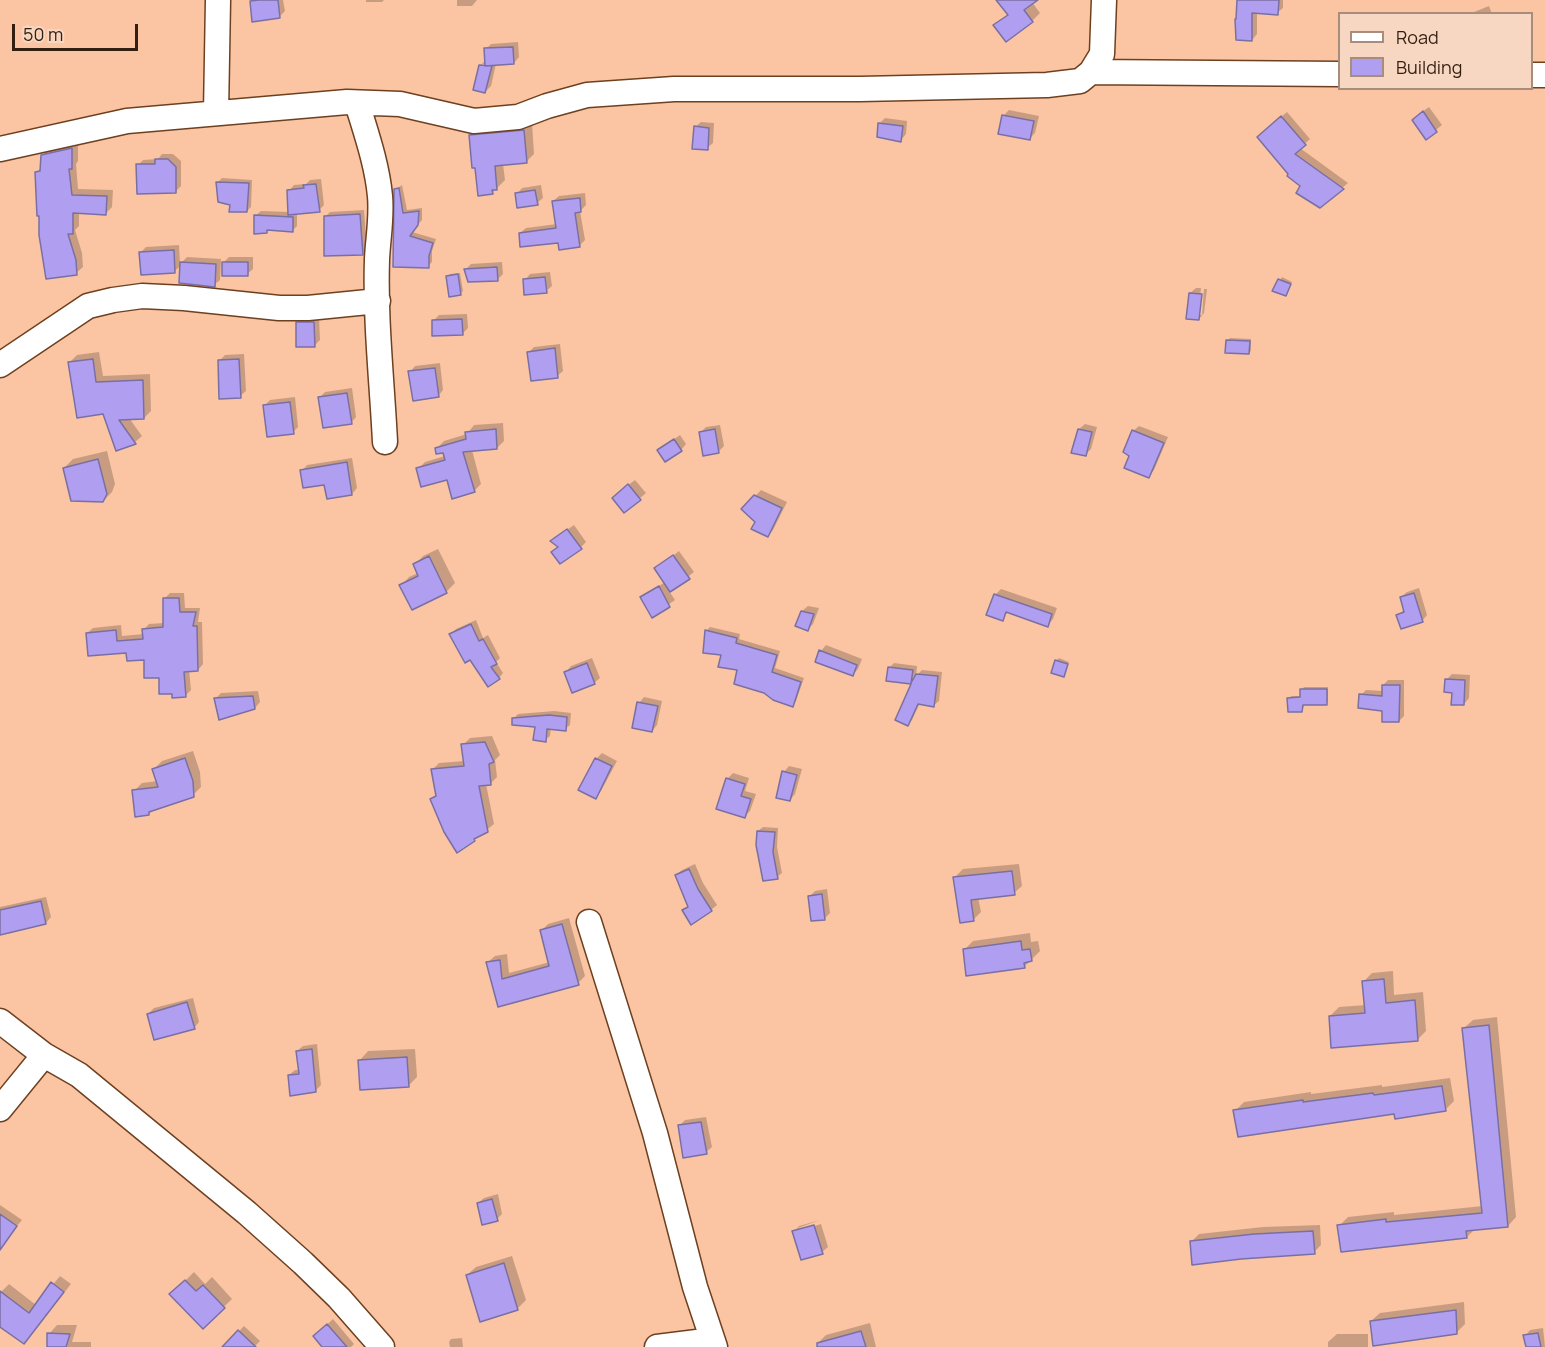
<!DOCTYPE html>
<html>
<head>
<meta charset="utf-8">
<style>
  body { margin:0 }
  #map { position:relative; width:1545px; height:1347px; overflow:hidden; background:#fbc4a2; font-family:Manrope,sans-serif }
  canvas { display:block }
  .legend { position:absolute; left:1338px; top:12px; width:195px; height:78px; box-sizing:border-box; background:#f8d7c2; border:2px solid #a98d7c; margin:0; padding:8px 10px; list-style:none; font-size:18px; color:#331f12 }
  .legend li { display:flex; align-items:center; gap:12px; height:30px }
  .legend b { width:30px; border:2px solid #a98d7c }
  .scale { position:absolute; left:12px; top:24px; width:126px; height:27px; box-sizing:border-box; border:3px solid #331f12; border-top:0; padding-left:8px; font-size:18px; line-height:21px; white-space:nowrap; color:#331f12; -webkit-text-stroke:4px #f8d7c2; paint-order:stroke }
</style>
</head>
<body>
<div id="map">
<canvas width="1545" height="1347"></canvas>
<ul class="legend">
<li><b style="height:8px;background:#fff"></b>Road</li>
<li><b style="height:16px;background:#b09ef1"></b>Building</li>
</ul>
<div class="scale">50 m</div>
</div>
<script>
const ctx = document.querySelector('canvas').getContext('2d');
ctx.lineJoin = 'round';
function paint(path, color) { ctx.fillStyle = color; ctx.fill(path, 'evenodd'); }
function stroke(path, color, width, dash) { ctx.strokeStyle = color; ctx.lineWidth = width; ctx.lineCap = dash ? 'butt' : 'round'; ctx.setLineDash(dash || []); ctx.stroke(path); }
const shadow = new Path2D(`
  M 253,0 L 283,0 L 285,11 L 279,17 L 251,2 Z
  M 366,0 L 384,0 L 382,2 L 366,2 Z
  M 457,0 L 477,0 L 472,6 L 457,6 Z
  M 998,0 L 1035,0 L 1032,2 L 1040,13 L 1032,21 L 995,25 L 1008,14 Z
  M 1238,0 L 1283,0 L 1283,8 L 1277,13 L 1257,12 L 1257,34 L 1252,40 Z
  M 1489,6 L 1492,14 L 1469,14 Z
  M 518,42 L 519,57 L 514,63 L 496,64 L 491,86 L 485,92 L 480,66 L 482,64 L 482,67 L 486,67 L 486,64 L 482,64 L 486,60 L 486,49 L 491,44 Z
  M 1429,107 L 1442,125 L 1427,137 L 1419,114 Z
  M 1009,110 L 1039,116 L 1035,133 L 1029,139 L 1003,116 Z
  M 1287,112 L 1310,139 L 1300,148 L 1348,183 L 1320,206 L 1290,174 L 1264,131 Z
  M 885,118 L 907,121 L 906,134 L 901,140 L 879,124 Z
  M 701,122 L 714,123 L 713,143 L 707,148 L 695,127 Z
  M 532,123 L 534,154 L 526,162 L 503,164 L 505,180 L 492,193 L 471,135 L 479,127 Z
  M 78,142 L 78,161 L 76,164 L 78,189 L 113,190 L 112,207 L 106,213 L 79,212 L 79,226 L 75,230 L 82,253 L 83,267 L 76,273 L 37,172 L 42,167 L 43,155 L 49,148 Z
  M 162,154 L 173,154 L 181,161 L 181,186 L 176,191 L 138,165 L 143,160 L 158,159 Z
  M 222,178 L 252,180 L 251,207 L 247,211 L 231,204 L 218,182 Z
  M 321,179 L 324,205 L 319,210 L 297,212 L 297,226 L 292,231 L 269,229 L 266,232 L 255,216 L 261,211 L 289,212 L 289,191 L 294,185 L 306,184 L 310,180 Z
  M 402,185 L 407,210 L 422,208 L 422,220 L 412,232 L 436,239 L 432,251 L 432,262 L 428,266 L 394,266 L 395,190 Z
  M 541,185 L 543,198 L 537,203 L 517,194 L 522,188 Z
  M 585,193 L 586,205 L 580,211 L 585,240 L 579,246 L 520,233 L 526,228 L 557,224 L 553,201 L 559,196 Z
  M 364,210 L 367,249 L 362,254 L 325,217 L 330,212 Z
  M 179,245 L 180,264 L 187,257 L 221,259 L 220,280 L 214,285 L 181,265 L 175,271 L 140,253 L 146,247 Z
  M 229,257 L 253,257 L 253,269 L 247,274 L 224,262 Z
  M 502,262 L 503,274 L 497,280 L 466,269 L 471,264 Z
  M 550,272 L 552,286 L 546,291 L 525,280 L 530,274 Z
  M 460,273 L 463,291 L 461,293 L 447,277 L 450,274 Z
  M 1282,277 L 1292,282 L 1285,295 L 1274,290 Z
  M 1196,288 L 1201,288 L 1198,315 L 1202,315 L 1204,289 L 1207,289 L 1204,313 L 1199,319 L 1190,293 Z
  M 467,314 L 468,328 L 462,334 L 433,321 L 439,315 Z
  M 303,317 L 319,317 L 320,340 L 314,346 L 297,323 Z
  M 1230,338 L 1251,339 L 1251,351 L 1249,353 L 1227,341 Z
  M 560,344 L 563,371 L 557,376 L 529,352 L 534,347 Z
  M 99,352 L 103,376 L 150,374 L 151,411 L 144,418 L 129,418 L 142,436 L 135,442 L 117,449 L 104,412 L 70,362 L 77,355 Z
  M 244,354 L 246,391 L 240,396 L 220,360 L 225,355 Z
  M 440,363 L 443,390 L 438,396 L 410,372 L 415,366 Z
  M 352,388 L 356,417 L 351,423 L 320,397 L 325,392 Z
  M 295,397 L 298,427 L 293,432 L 264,406 L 270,400 Z
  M 503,423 L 504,441 L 497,448 L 472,450 L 481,484 L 474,491 L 448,478 L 418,469 L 425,462 L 445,456 L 444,452 L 437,448 L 444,441 L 467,434 L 474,425 Z
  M 1085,424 L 1097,427 L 1091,449 L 1085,455 L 1079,429 Z
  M 720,425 L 724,446 L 719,451 L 700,433 L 706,427 Z
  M 1139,426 L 1168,437 L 1154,470 L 1149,476 L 1131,456 L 1133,431 Z
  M 680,435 L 686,444 L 681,450 L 659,450 Z
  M 107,451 L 115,484 L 112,492 L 103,501 L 64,468 L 73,459 Z
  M 352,458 L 357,488 L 352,494 L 302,471 L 307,465 Z
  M 635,480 L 646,493 L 625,511 L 619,492 Z
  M 761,490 L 787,502 L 773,530 L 768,536 L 743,509 Z
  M 574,525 L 586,542 L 581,547 L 553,552 L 559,546 L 558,536 Z
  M 438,549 L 455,583 L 446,592 L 401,586 L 409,577 L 418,573 L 415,565 L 423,556 Z
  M 679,551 L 694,572 L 669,591 L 675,600 L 652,616 L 641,598 L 665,582 L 656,569 Z
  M 1419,588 L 1427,615 L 1422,621 L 1398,615 L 1404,610 L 1401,597 L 1407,592 Z
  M 1001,589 L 1057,608 L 1053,619 L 1048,625 L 1008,612 L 1002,619 L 995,595 Z
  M 170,593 L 184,593 L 185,608 L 200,608 L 198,622 L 202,622 L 203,664 L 198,670 L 189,670 L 191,690 L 185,696 L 173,692 L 145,658 L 87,633 L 93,628 L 121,625 L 122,636 L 144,634 L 144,629 L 149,624 L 164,623 L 164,599 Z
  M 808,606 L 819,608 L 813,624 L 808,629 L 802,611 Z
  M 476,620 L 483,638 L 488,635 L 500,658 L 496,662 L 503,673 L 499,678 L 451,634 L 456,629 Z
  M 710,627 L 740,634 L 739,639 L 780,651 L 775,668 L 804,678 L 796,701 L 792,705 L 739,669 L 723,654 L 706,631 Z
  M 826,645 L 862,659 L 858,669 L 852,675 L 821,651 Z
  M 592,658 L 600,678 L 594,683 L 566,672 L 571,666 Z
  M 1059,658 L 1069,662 L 1063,675 L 1056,661 Z
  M 894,663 L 917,666 L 916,676 L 922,670 L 942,672 L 939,701 L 934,705 L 920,703 L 912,720 L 908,724 L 913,683 L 888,679 L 890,667 Z
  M 1452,674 L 1470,675 L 1469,698 L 1464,704 L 1446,680 Z
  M 1388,680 L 1404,680 L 1404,716 L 1399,721 L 1361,695 L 1366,690 L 1383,691 L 1383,685 Z
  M 1304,687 L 1328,687 L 1328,701 L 1326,704 L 1305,704 L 1302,710 L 1289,699 L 1291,696 L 1302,696 L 1302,690 Z
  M 258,691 L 260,702 L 255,708 L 216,698 L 221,693 Z
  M 644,697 L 662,701 L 657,725 L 652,731 L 639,703 Z
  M 554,711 L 571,713 L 570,725 L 565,729 L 551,727 L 550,736 L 545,740 L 536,726 L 513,719 L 518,714 Z
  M 492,736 L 500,755 L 495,760 L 497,777 L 491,783 L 486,784 L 494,824 L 474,840 L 431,800 L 437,794 L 432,770 L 439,763 L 465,761 L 463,745 L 470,738 Z
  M 193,751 L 200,772 L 201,787 L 193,795 L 154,808 L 149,814 L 134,791 L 142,783 L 158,781 L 154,769 L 162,761 Z
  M 602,753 L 617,761 L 601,791 L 596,797 L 596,759 Z
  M 789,766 L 802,769 L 795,794 L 790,800 L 784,772 Z
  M 733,773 L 749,778 L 745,791 L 756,794 L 750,811 L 745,816 L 727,779 Z
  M 763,827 L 778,828 L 777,847 L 782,873 L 777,877 L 758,831 Z
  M 695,864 L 703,883 L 717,905 L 711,910 L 684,911 L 689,905 L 676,875 L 682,870 Z
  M 1019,864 L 1022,886 L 1014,893 L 978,897 L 981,912 L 973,920 L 955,877 L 963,869 Z
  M 827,889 L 830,913 L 825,918 L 810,896 L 815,891 Z
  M 46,897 L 51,917 L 46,923 L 0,933 L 0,907 Z
  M 569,918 L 585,976 L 578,983 L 499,1005 L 488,962 L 495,956 L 507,954 L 509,973 L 550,962 L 541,931 L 548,924 Z
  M 1030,933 L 1031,942 L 1038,941 L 1040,951 L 1024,967 L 964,950 L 973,941 Z
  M 1393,971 L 1394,995 L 1423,992 L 1426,1031 L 1417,1040 L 1330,1016 L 1339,1007 L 1366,1005 L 1364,981 L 1372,973 Z
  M 193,998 L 199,1022 L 194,1028 L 148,1014 L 154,1008 Z
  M 1497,1017 L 1516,1217 L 1508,1226 L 1475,1229 L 1467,1237 L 1339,1226 L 1348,1217 L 1394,1212 L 1394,1215 L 1483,1206 L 1464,1028 L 1473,1020 Z
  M 317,1044 L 321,1085 L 315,1091 L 289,1075 L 295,1070 L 300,1070 L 297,1051 L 303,1046 Z
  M 415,1049 L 417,1077 L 408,1086 L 360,1060 L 368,1051 Z
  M 1450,1078 L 1454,1101 L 1445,1110 L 1395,1112 L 1235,1111 L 1244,1102 L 1311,1092 L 1311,1094 L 1382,1085 L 1382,1087 Z
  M 706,1117 L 712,1147 L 706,1152 L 679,1126 L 685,1120 Z
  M 498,1194 L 502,1214 L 497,1219 L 478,1203 L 484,1198 Z
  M 0,1205 L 22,1220 L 8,1237 L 0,1231 Z
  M 820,1220 L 798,1228 L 798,1231 L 821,1224 L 828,1247 L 822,1252 L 794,1232 L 799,1226 Z
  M 1320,1225 L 1321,1245 L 1314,1252 L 1192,1241 L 1199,1234 L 1263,1227 Z
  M 512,1256 L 526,1300 L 517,1309 L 467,1275 L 476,1267 Z
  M 194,1272 L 205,1284 L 212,1277 L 232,1299 L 203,1327 L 172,1294 Z
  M 60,1276 L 71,1284 L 31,1335 L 0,1325 L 0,1293 L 9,1284 L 36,1305 Z
  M 1464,1302 L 1465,1324 L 1456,1333 L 1371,1321 L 1380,1313 Z
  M 333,1319 L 354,1344 L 351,1347 L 324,1347 L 320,1331 Z
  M 870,1323 L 876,1347 L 819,1347 L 818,1343 L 826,1335 Z
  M 57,1325 L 77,1325 L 72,1342 L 91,1342 L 91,1347 L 48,1347 L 49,1334 Z
  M 244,1326 L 260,1341 L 254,1347 L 224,1347 Z
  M 1543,1328 L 1545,1347 L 1527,1347 L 1525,1336 L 1530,1330 Z
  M 1337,1334 L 1368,1334 L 1368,1347 L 1328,1347 L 1328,1342 Z
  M 462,1338 L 463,1347 L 450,1347 L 449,1342 L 451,1339 Z`);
const building = new Path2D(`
  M 259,0 L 278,0 L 280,18 L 252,22 L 250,1 Z
  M 996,0 L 1038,0 L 1024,10 L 1033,22 L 1006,42 L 993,25 L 1008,15 Z
  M 1237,0 L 1279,0 L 1278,15 L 1252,13 L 1252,41 L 1236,40 L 1235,19 L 1236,19 Z
  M 513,47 L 514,64 L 485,66 L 484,48 Z
  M 479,65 L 492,66 L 485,93 L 473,90 Z
  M 1423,111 L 1437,132 L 1426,140 L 1412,120 Z
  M 1002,115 L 1034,121 L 1030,140 L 998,134 Z
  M 1281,116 L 1306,145 L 1295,154 L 1344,189 L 1320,208 L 1296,193 L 1300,186 L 1287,176 L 1288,174 L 1257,137 Z
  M 878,123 L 903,126 L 901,142 L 877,137 Z
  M 694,126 L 709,128 L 708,150 L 692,149 Z
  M 524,130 L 527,163 L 495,166 L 497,190 L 492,190 L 493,194 L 478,196 L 475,168 L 472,168 L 469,135 Z
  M 72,148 L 72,169 L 69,169 L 72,195 L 107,196 L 106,215 L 73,213 L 73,234 L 68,234 L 76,260 L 77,275 L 46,279 L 39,235 L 39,216 L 37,216 L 35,172 L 40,171 L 41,155 Z
  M 155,159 L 168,159 L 176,167 L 176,193 L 137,194 L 136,164 L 155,164 Z
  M 216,182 L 249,183 L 247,212 L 229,212 L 230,205 L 218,202 Z
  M 316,184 L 320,212 L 288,215 L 287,190 L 304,188 L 303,185 Z
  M 399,188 L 403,213 L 419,211 L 418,225 L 410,236 L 433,243 L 429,256 L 429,268 L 393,267 L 394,189 Z
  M 535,190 L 538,205 L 517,208 L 515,193 Z
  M 580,198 L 581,212 L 575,213 L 580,247 L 559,250 L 558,243 L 520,247 L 519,233 L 556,228 L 552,201 Z
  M 360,214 L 363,255 L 324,256 L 324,216 Z
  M 254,215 L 293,217 L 293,232 L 267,230 L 267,233 L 254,234 Z
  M 174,250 L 175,273 L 141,275 L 139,252 Z
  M 180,262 L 216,264 L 215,287 L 179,283 Z
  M 222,262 L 248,262 L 248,276 L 222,276 Z
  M 497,267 L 498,281 L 468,282 L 464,269 Z
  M 458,274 L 461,295 L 449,297 L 446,276 Z
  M 545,277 L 547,293 L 524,295 L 523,279 Z
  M 1278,279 L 1291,284 L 1286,296 L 1272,291 Z
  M 1189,293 L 1202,294 L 1199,320 L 1186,319 Z
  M 462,319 L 463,335 L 432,336 L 432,320 Z
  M 296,322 L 314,322 L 315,347 L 296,347 Z
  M 1226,340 L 1250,341 L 1249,354 L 1225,353 Z
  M 555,348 L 558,378 L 531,381 L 527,352 Z
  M 93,359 L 96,382 L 143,380 L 144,419 L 119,420 L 136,444 L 116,451 L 103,414 L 77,418 L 68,362 Z
  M 239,359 L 241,398 L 219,399 L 218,360 Z
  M 435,368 L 439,397 L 413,401 L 408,371 Z
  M 347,393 L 352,424 L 323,428 L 318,397 Z
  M 290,402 L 294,434 L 267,437 L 263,405 Z
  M 496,429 L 497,449 L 463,452 L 475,492 L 452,499 L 447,480 L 421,487 L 416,468 L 445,460 L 443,453 L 436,454 L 435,448 L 466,439 L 465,432 Z
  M 715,429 L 719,453 L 703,456 L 699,432 Z
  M 1078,429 L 1092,432 L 1086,456 L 1071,453 Z
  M 1132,430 L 1164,443 L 1149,478 L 1124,468 L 1129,456 L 1123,452 Z
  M 674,439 L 682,451 L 665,462 L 657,450 Z
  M 98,459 L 107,494 L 103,502 L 71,501 L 63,468 Z
  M 347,462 L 352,495 L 327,499 L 324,485 L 303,488 L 300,470 Z
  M 628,484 L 641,500 L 624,513 L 612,498 Z
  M 754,495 L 782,508 L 768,537 L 751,529 L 755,522 L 741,509 Z
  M 567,529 L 582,549 L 560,564 L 551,552 L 558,547 L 550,541 Z
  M 673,555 L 690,579 L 670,592 L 654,568 Z
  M 429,556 L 447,593 L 412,610 L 399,585 L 418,576 L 413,564 Z
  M 659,586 L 670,607 L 652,618 L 640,597 Z
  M 1414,593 L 1423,622 L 1401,629 L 1396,615 L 1404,612 L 1400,597 Z
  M 994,594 L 1052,614 L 1048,627 L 1006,612 L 1003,621 L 986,615 Z
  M 163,598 L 179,598 L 180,612 L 196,612 L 193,626 L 197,626 L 198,671 L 184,672 L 186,697 L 172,698 L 172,694 L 159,694 L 159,678 L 144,678 L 144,660 L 127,661 L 126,653 L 88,656 L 86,633 L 116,630 L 117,641 L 143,639 L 142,629 L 163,627 Z
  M 801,611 L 814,614 L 808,631 L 795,626 Z
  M 471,624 L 479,641 L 483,639 L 497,664 L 491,667 L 500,679 L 488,687 L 470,660 L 465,663 L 449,634 Z
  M 705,630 L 737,638 L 736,643 L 777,655 L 772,672 L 801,682 L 793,707 L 773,700 L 764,693 L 734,684 L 737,670 L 718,667 L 721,655 L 703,653 Z
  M 819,650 L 857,665 L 853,676 L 815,662 Z
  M 1055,660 L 1068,664 L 1064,677 L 1051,673 Z
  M 587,663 L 595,684 L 572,693 L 564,672 Z
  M 888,667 L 913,670 L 911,683 L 916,674 L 938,676 L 934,707 L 918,704 L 908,726 L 895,720 L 911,684 L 886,681 Z
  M 1445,679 L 1465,680 L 1464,705 L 1451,705 L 1452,693 L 1444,692 Z
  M 1382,685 L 1400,685 L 1399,722 L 1382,722 L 1382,711 L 1358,708 L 1359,694 L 1382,696 Z
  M 1300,689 L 1327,689 L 1327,705 L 1303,705 L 1302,712 L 1288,712 L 1287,698 L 1300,697 Z
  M 253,696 L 255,709 L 219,720 L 214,698 Z
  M 637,702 L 658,706 L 652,732 L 632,728 Z
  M 549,715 L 567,717 L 566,731 L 547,729 L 546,742 L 533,740 L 535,727 L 512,725 L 512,718 Z
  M 485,742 L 494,762 L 489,764 L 491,785 L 479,786 L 488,832 L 474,839 L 475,841 L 457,853 L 444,832 L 430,799 L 436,796 L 431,769 L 464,766 L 461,744 Z
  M 185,758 L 193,781 L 194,797 L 149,812 L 149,815 L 135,817 L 132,790 L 158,787 L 152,769 Z
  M 595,758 L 612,766 L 596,799 L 578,790 Z
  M 782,771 L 797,775 L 790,801 L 776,798 Z
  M 726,778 L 745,784 L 741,796 L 751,799 L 745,818 L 716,809 Z
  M 757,831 L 775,832 L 773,852 L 778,879 L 763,881 L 756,845 Z
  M 689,869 L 698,889 L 712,911 L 691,925 L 682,910 L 688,907 L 675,875 Z
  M 1012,871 L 1015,895 L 971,900 L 974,921 L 960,923 L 953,877 Z
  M 822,894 L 825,920 L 811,921 L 808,896 Z
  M 41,901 L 46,924 L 0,935 L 0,910 Z
  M 562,924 L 579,985 L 498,1007 L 486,962 L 500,960 L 502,979 L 549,966 L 540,930 Z
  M 1021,941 L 1022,950 L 1030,949 L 1032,961 L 1024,963 L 1025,968 L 966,976 L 963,949 Z
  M 1384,979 L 1386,1003 L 1415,1000 L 1418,1041 L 1331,1048 L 1329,1016 L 1365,1013 L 1362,981 Z
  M 187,1002 L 195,1029 L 154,1040 L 147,1014 Z
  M 1489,1025 L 1508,1227 L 1466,1231 L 1467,1238 L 1341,1252 L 1337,1225 L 1386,1219 L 1386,1222 L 1482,1213 L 1462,1028 Z
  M 312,1049 L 316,1092 L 290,1096 L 288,1075 L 299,1074 L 296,1051 Z
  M 407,1057 L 409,1087 L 360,1090 L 358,1060 Z
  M 1442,1086 L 1446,1111 L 1395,1119 L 1394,1114 L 1238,1137 L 1233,1110 L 1303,1100 L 1303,1102 L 1373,1093 L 1374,1095 Z
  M 701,1122 L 707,1154 L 683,1158 L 678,1125 Z
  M 492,1199 L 498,1221 L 482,1225 L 477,1203 Z
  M 0,1214 L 17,1226 L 0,1250 Z
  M 814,1225 L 823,1254 L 801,1260 L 792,1231 Z
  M 1313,1231 L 1315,1254 L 1241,1259 L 1192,1265 L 1190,1241 L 1254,1234 Z
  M 504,1263 L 518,1310 L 480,1322 L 466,1275 Z
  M 185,1280 L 196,1291 L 203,1285 L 225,1308 L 203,1329 L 169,1294 Z
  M 51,1282 L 64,1292 L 24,1344 L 0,1327 L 0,1291 L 29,1313 Z
  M 1456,1310 L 1457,1334 L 1373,1346 L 1370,1321 Z
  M 327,1324 L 347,1347 L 322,1347 L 313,1336 Z
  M 238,1330 L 256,1347 L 222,1347 Z
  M 861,1331 L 866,1347 L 817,1347 L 817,1343 Z
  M 47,1333 L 70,1334 L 66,1347 L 47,1347 Z
  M 1538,1333 L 1541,1347 L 1526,1347 L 1523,1335 Z`);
const minor = new Path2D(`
  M 1091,72 L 1340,74
  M 1532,75 L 1545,75
  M 357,103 C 366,133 377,164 380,196 C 382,218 378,238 377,259 C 375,320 382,382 385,442
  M 216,113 L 218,0
  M 0,149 L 127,121 L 347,102 L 400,104 L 474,121 L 518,117 L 547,106 L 587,95 L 674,89 L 860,89 L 1047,85 L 1080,81 L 1091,72 L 1102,54 L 1104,0
  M 0,365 L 88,306 L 113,300 L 142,296 L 184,298 L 279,308 L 308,308 L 378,301
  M 589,922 L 655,1133 L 695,1287 L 715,1347
  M 0,1021 L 44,1055 L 79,1075 L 247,1213 L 303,1263 L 339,1298 L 382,1347
  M 0,1109 L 44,1055
  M 657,1347 L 697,1342 L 711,1347`);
paint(shadow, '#0003');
paint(building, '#b09ef1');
stroke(building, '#7a6fa2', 1.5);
stroke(minor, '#6d4020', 27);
stroke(minor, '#fff', 24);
</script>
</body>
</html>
